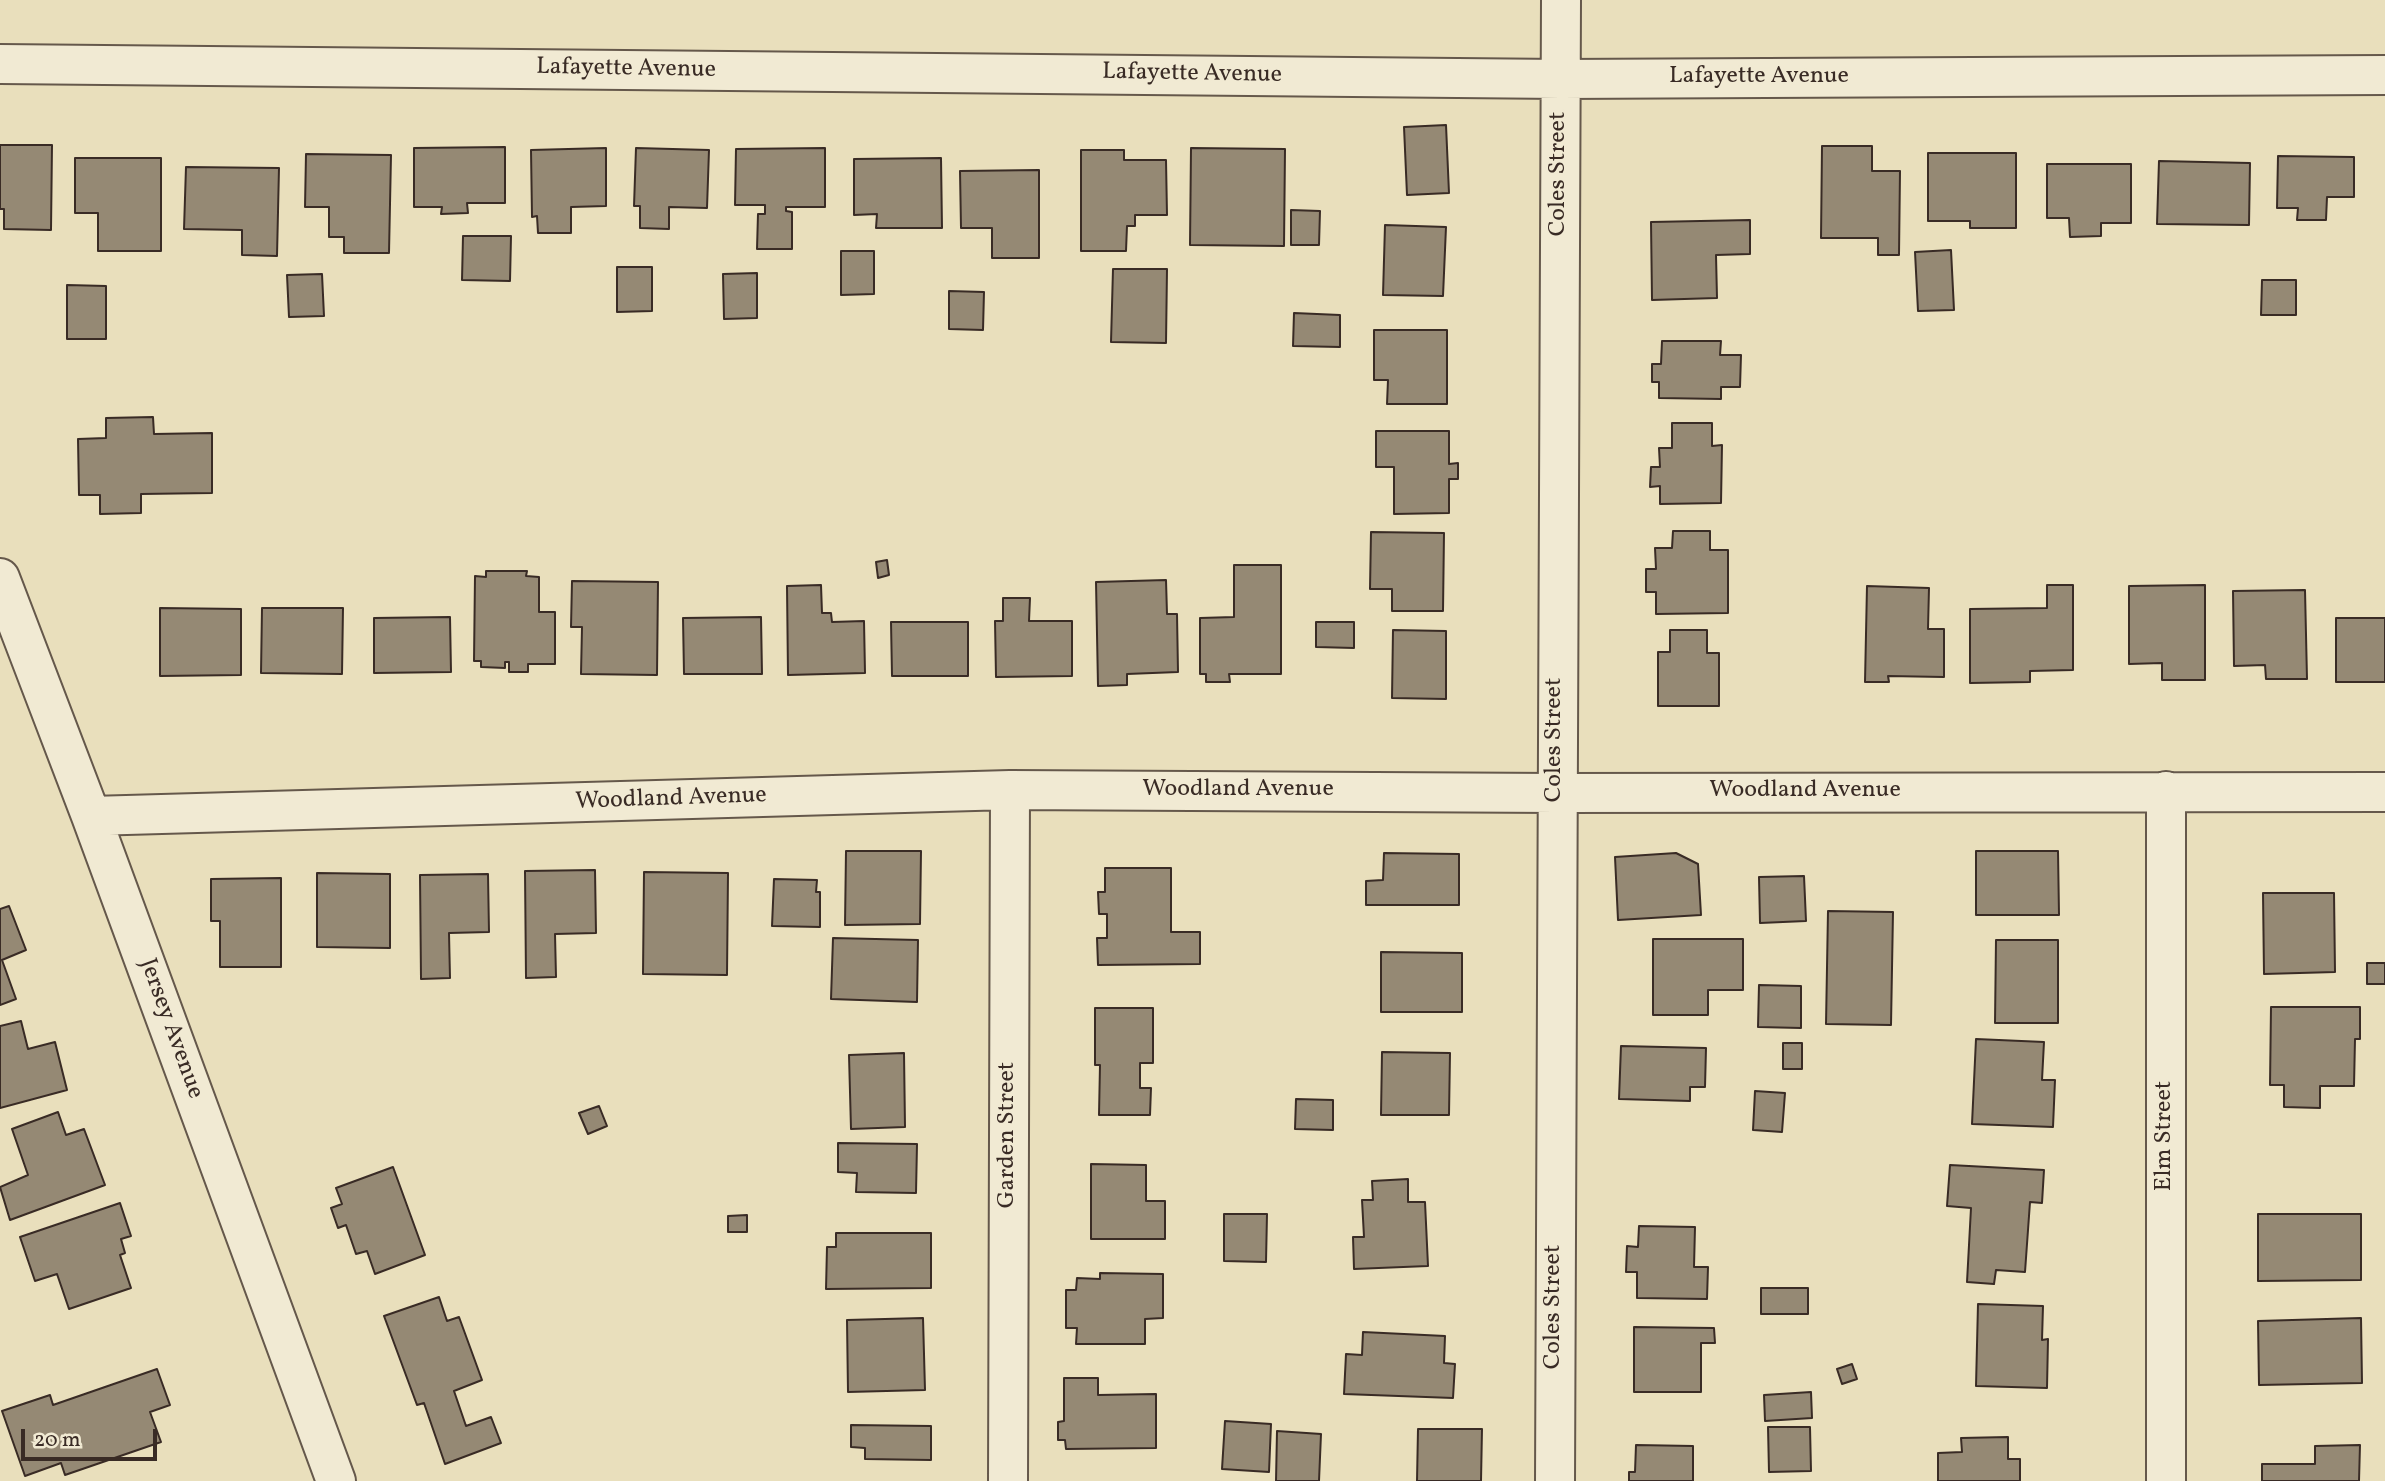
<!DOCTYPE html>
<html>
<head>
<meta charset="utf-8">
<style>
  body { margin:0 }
  #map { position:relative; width:2385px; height:1481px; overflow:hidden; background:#e9dfbc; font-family:Vollkorn,serif }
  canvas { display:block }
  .scale { position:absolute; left:21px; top:1429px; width:136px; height:32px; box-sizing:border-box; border:4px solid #392b25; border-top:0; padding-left:9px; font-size:21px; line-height:24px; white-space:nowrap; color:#392b25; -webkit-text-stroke:5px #f1ead3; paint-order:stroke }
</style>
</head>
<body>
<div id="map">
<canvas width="2385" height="1481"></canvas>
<div class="scale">20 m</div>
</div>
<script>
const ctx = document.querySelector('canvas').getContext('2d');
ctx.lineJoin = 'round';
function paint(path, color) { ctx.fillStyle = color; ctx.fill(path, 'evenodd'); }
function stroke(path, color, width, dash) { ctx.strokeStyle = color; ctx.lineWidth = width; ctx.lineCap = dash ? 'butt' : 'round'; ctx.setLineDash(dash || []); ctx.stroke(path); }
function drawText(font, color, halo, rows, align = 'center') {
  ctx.font = font + ' Vollkorn,serif'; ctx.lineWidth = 5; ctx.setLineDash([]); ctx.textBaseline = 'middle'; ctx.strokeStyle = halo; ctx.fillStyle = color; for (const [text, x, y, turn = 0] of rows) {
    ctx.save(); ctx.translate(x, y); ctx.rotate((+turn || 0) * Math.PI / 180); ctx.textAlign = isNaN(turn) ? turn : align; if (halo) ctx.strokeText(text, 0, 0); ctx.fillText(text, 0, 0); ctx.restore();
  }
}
const building = new Path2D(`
  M 1446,125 L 1449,193 L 1407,195 L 1404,127 Z
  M 0,145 L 52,145 L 51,230 L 4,229 L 4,209 L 0,209 Z
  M 1822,146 L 1872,146 L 1872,171 L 1900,171 L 1899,255 L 1878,255 L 1878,238 L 1821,238 Z
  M 505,147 L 505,203 L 467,203 L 468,213 L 441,214 L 442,207 L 414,207 L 414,148 Z
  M 606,148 L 606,206 L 571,207 L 571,233 L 538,233 L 537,216 L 532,217 L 531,150 Z
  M 636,148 L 709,150 L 707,208 L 669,207 L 669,229 L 640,228 L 640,206 L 634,206 Z
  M 825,148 L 825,207 L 786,207 L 786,211 L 792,212 L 792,249 L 757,249 L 758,214 L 765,214 L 765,205 L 735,205 L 736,149 Z
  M 1191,148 L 1285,149 L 1284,246 L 1190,245 Z
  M 1081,150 L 1124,150 L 1124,160 L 1166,160 L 1167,215 L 1135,215 L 1135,226 L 1127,226 L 1126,251 L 1081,251 Z
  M 1928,153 L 2016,153 L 2016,228 L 1970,228 L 1970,221 L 1928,221 Z
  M 306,154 L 391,155 L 389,253 L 344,253 L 344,237 L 329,237 L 329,207 L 305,207 Z
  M 2278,156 L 2354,157 L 2354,197 L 2327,197 L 2326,220 L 2297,220 L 2298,208 L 2277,208 Z
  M 75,158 L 161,158 L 161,251 L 98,251 L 98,213 L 75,213 Z
  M 941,158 L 942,228 L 876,228 L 877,214 L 854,215 L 854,159 Z
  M 2159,161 L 2250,163 L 2249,225 L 2157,224 Z
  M 2047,164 L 2131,164 L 2131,223 L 2101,223 L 2101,236 L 2070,237 L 2069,218 L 2047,218 Z
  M 186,167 L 279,168 L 277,256 L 242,255 L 242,230 L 184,229 Z
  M 1039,170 L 1039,258 L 992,258 L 992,228 L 961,228 L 960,171 Z
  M 1291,210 L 1320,211 L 1319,245 L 1291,245 Z
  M 1750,220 L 1750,254 L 1716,255 L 1717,298 L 1652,300 L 1651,222 Z
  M 1385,225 L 1446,227 L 1443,296 L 1383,295 Z
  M 463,236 L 511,236 L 510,281 L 462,280 Z
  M 1951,250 L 1954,310 L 1918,311 L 1915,252 Z
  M 841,251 L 874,251 L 874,294 L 841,295 Z
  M 617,267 L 652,267 L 652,311 L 617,312 Z
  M 1113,269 L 1167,269 L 1166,343 L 1111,342 Z
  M 757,273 L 757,318 L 724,319 L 723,274 Z
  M 322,274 L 324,316 L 289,317 L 287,275 Z
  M 2262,280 L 2296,280 L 2296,315 L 2261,315 Z
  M 67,285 L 106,286 L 106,339 L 67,339 Z
  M 949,291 L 984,292 L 983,330 L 949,329 Z
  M 1294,313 L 1340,315 L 1340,347 L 1293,346 Z
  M 1374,330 L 1447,330 L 1447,404 L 1387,404 L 1388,380 L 1374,380 Z
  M 1662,341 L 1721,341 L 1720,355 L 1741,355 L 1740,387 L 1721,387 L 1721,399 L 1659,398 L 1659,382 L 1652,382 L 1652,364 L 1661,364 Z
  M 153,417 L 154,434 L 212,433 L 212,493 L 141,494 L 141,513 L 100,514 L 100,495 L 79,495 L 78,439 L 106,438 L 106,418 Z
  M 1672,423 L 1712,423 L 1712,446 L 1722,445 L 1721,503 L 1660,504 L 1660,486 L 1650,487 L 1651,467 L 1660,467 L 1659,448 L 1672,448 Z
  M 1376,431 L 1449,431 L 1449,464 L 1458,463 L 1458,479 L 1449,479 L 1449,513 L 1394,514 L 1394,467 L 1376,467 Z
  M 1673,531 L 1710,531 L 1710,550 L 1728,550 L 1728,613 L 1656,614 L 1656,592 L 1646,592 L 1646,569 L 1656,569 L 1655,548 L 1672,548 Z
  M 1371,532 L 1444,533 L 1443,611 L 1392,611 L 1392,589 L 1370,589 Z
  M 887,560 L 889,575 L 878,578 L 876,562 Z
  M 1234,565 L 1281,565 L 1281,674 L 1229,674 L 1230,682 L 1206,682 L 1206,674 L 1200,674 L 1200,618 L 1234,617 Z
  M 486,571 L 527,571 L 526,576 L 539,577 L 539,612 L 555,612 L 555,664 L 528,664 L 528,672 L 509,672 L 509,662 L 505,662 L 505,668 L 481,667 L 481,661 L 474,661 L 475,576 L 486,577 Z
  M 1166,580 L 1167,614 L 1177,614 L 1178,672 L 1127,674 L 1127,685 L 1098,686 L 1096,582 Z
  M 572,581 L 658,582 L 657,675 L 581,674 L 582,627 L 571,627 Z
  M 821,585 L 822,613 L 831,613 L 832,622 L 864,621 L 865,673 L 788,675 L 787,586 Z
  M 2047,585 L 2073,585 L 2073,670 L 2030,671 L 2030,682 L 1970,683 L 1970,609 L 2047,608 Z
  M 2205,585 L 2205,680 L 2162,680 L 2162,663 L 2129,664 L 2129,586 Z
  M 1867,586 L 1929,588 L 1928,629 L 1944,629 L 1944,677 L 1888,676 L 1889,682 L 1865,682 Z
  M 2305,590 L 2307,679 L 2266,679 L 2265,665 L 2234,666 L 2233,591 Z
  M 1003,598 L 1030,598 L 1029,621 L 1072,621 L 1072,676 L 996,677 L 995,621 L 1003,621 Z
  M 160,608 L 241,609 L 241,675 L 160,676 Z
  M 262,608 L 343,608 L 342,674 L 261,673 Z
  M 450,617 L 451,672 L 374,673 L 374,618 Z
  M 761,617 L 762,674 L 684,674 L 683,618 Z
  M 2336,618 L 2385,618 L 2385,682 L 2336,682 Z
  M 891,622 L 968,622 L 968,676 L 892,676 Z
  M 1316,622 L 1354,622 L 1354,648 L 1316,647 Z
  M 1393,630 L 1446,631 L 1446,699 L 1392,698 Z
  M 1670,630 L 1707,630 L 1707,653 L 1719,653 L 1719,706 L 1658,706 L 1658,652 L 1670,652 Z
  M 846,851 L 921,851 L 920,924 L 845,925 Z
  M 1976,851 L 2058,851 L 2059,915 L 1976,915 Z
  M 1384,853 L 1459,854 L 1459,905 L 1366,905 L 1366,881 L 1383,880 Z
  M 1676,853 L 1698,864 L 1701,915 L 1618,920 L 1615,857 Z
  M 1105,868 L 1171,868 L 1171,932 L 1200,932 L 1200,964 L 1098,965 L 1097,938 L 1107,938 L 1107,914 L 1099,914 L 1098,892 L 1105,892 Z
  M 595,870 L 596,933 L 555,934 L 556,977 L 526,978 L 525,871 Z
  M 644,872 L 728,873 L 727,975 L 643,974 Z
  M 317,873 L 390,874 L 390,948 L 317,947 Z
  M 488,874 L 489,932 L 449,933 L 450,978 L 421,979 L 420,875 Z
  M 1804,876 L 1806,921 L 1760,923 L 1759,877 Z
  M 281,878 L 281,967 L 220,967 L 220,921 L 211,921 L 211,879 Z
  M 774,879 L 817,880 L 816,892 L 820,892 L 820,927 L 772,926 Z
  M 2263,893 L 2334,893 L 2335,972 L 2264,974 Z
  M 9,906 L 26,950 L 2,960 L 16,999 L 0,1005 L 0,909 Z
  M 1828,911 L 1893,912 L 1891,1025 L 1826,1024 Z
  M 833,938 L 918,940 L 917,1002 L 831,999 Z
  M 1653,939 L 1743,939 L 1743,990 L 1708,990 L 1708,1015 L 1653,1015 Z
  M 1996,940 L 2058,940 L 2058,1023 L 1995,1023 Z
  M 1381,952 L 1462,953 L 1462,1012 L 1381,1012 Z
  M 2367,963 L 2385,963 L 2385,984 L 2367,984 Z
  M 1759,985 L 1801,986 L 1801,1028 L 1758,1027 Z
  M 2271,1007 L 2360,1007 L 2360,1039 L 2355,1039 L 2354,1086 L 2320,1086 L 2320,1108 L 2284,1107 L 2284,1085 L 2270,1085 Z
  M 1095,1008 L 1153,1008 L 1153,1063 L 1140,1063 L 1140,1088 L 1151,1088 L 1150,1115 L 1099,1115 L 1100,1065 L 1095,1065 Z
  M 21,1021 L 28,1049 L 55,1042 L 67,1090 L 0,1108 L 0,1026 Z
  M 1976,1039 L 2044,1042 L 2042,1080 L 2055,1080 L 2053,1127 L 1972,1124 Z
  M 1783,1043 L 1802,1043 L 1802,1069 L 1783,1069 Z
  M 1621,1046 L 1706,1048 L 1705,1087 L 1690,1087 L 1690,1101 L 1619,1099 Z
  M 1382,1052 L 1450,1053 L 1449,1115 L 1381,1115 Z
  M 904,1053 L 905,1127 L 851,1129 L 849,1055 Z
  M 1755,1091 L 1785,1093 L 1782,1132 L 1753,1130 Z
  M 1296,1099 L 1333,1100 L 1333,1130 L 1295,1129 Z
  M 599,1106 L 607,1126 L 588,1134 L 579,1113 Z
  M 58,1112 L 66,1135 L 84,1129 L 105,1185 L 10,1220 L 0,1187 L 28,1175 L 12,1129 Z
  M 838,1143 L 917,1144 L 916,1193 L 856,1192 L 857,1173 L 838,1172 Z
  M 1091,1164 L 1146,1165 L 1146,1201 L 1165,1201 L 1165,1239 L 1091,1239 Z
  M 1950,1165 L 2044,1170 L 2042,1203 L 2030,1202 L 2025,1272 L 1996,1270 L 1994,1284 L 1967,1282 L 1971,1208 L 1947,1206 Z
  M 393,1167 L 425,1255 L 375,1274 L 367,1251 L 356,1254 L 346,1225 L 338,1228 L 331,1208 L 342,1204 L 336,1188 Z
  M 1408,1179 L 1408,1202 L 1425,1202 L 1428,1266 L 1354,1269 L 1353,1237 L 1364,1237 L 1362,1200 L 1373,1200 L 1372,1181 Z
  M 120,1203 L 131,1236 L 121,1239 L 125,1253 L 120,1255 L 131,1288 L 69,1309 L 57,1274 L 35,1281 L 20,1237 Z
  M 1224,1214 L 1267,1214 L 1266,1262 L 1224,1261 Z
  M 2258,1214 L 2361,1214 L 2361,1280 L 2258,1281 Z
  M 747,1215 L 747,1232 L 728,1232 L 728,1216 Z
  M 1639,1226 L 1695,1227 L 1694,1267 L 1708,1267 L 1707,1299 L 1637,1298 L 1637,1272 L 1626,1272 L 1627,1246 L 1638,1247 Z
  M 836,1233 L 931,1233 L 931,1288 L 826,1289 L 827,1247 L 836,1247 Z
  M 1100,1273 L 1163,1274 L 1163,1318 L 1145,1319 L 1145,1344 L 1076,1344 L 1077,1328 L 1066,1328 L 1066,1290 L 1076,1290 L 1077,1278 L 1100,1279 Z
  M 1761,1288 L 1808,1288 L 1808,1314 L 1761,1314 Z
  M 439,1297 L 447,1321 L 459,1317 L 482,1380 L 454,1391 L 466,1426 L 491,1417 L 501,1443 L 445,1464 L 424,1403 L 417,1405 L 384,1316 Z
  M 1978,1304 L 2043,1306 L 2042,1340 L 2048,1339 L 2047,1388 L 1976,1386 Z
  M 923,1318 L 925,1390 L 848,1392 L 847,1320 Z
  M 2361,1318 L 2362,1383 L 2259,1385 L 2258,1321 Z
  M 1634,1327 L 1714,1328 L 1715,1343 L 1701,1343 L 1701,1392 L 1634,1392 Z
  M 1363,1332 L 1445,1336 L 1444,1363 L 1455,1364 L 1453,1398 L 1344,1394 L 1346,1354 L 1362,1355 Z
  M 1852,1364 L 1857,1379 L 1842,1384 L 1837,1369 Z
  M 157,1369 L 170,1405 L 150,1412 L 161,1442 L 65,1475 L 61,1463 L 25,1476 L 2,1411 L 50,1395 L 53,1405 Z
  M 1064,1378 L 1098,1378 L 1098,1395 L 1156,1394 L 1156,1448 L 1066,1449 L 1065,1440 L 1058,1440 L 1058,1422 L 1064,1421 Z
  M 1811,1392 L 1812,1418 L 1765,1421 L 1764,1395 Z
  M 1225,1421 L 1271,1424 L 1269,1472 L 1222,1469 Z
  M 851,1425 L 931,1426 L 931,1460 L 865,1459 L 865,1448 L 851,1447 Z
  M 1768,1427 L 1810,1427 L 1811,1471 L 1769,1472 Z
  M 1418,1429 L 1482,1429 L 1481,1481 L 1417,1481 Z
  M 1277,1431 L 1321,1434 L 1319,1481 L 1276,1481 Z
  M 2008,1437 L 2008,1459 L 2020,1459 L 2020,1481 L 1938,1481 L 1938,1453 L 1962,1452 L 1961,1438 Z
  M 1636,1445 L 1693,1446 L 1693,1481 L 1629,1481 L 1629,1472 L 1635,1472 Z
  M 2360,1445 L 2359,1481 L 2262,1481 L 2262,1464 L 2315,1464 L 2315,1446 Z`);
const street = new Path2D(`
  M 0,64 L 1561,79 L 2385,75
  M 0,578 L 91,816 L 336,1481
  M 2166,791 L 2166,1481
  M 91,816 L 1010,790 L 1556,793 L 2385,792
  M 1008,1481 L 1010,790
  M 1555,1481 L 1561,0`);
const streetNames = [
  ["Lafayette Avenue",626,70,1],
  ["Lafayette Avenue",1192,75,1],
  ["Lafayette Avenue",1759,78],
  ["Coles Street",1560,174,-90],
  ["Coles Street",1556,740,-90],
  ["Woodland Avenue",1238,791],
  ["Woodland Avenue",1805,792],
  ["Woodland Avenue",671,800,-2],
  ["Jersey Avenue",170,1029,70],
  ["Garden Street",1009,1135,-90],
  ["Elm Street",2166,1136,-90],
  ["Coles Street",1555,1307,-90]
];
paint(building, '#958974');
stroke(building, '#392b25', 2);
stroke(street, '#65584b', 42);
stroke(street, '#f1ead3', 38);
drawText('24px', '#392b25', '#f1ead3', streetNames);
</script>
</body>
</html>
